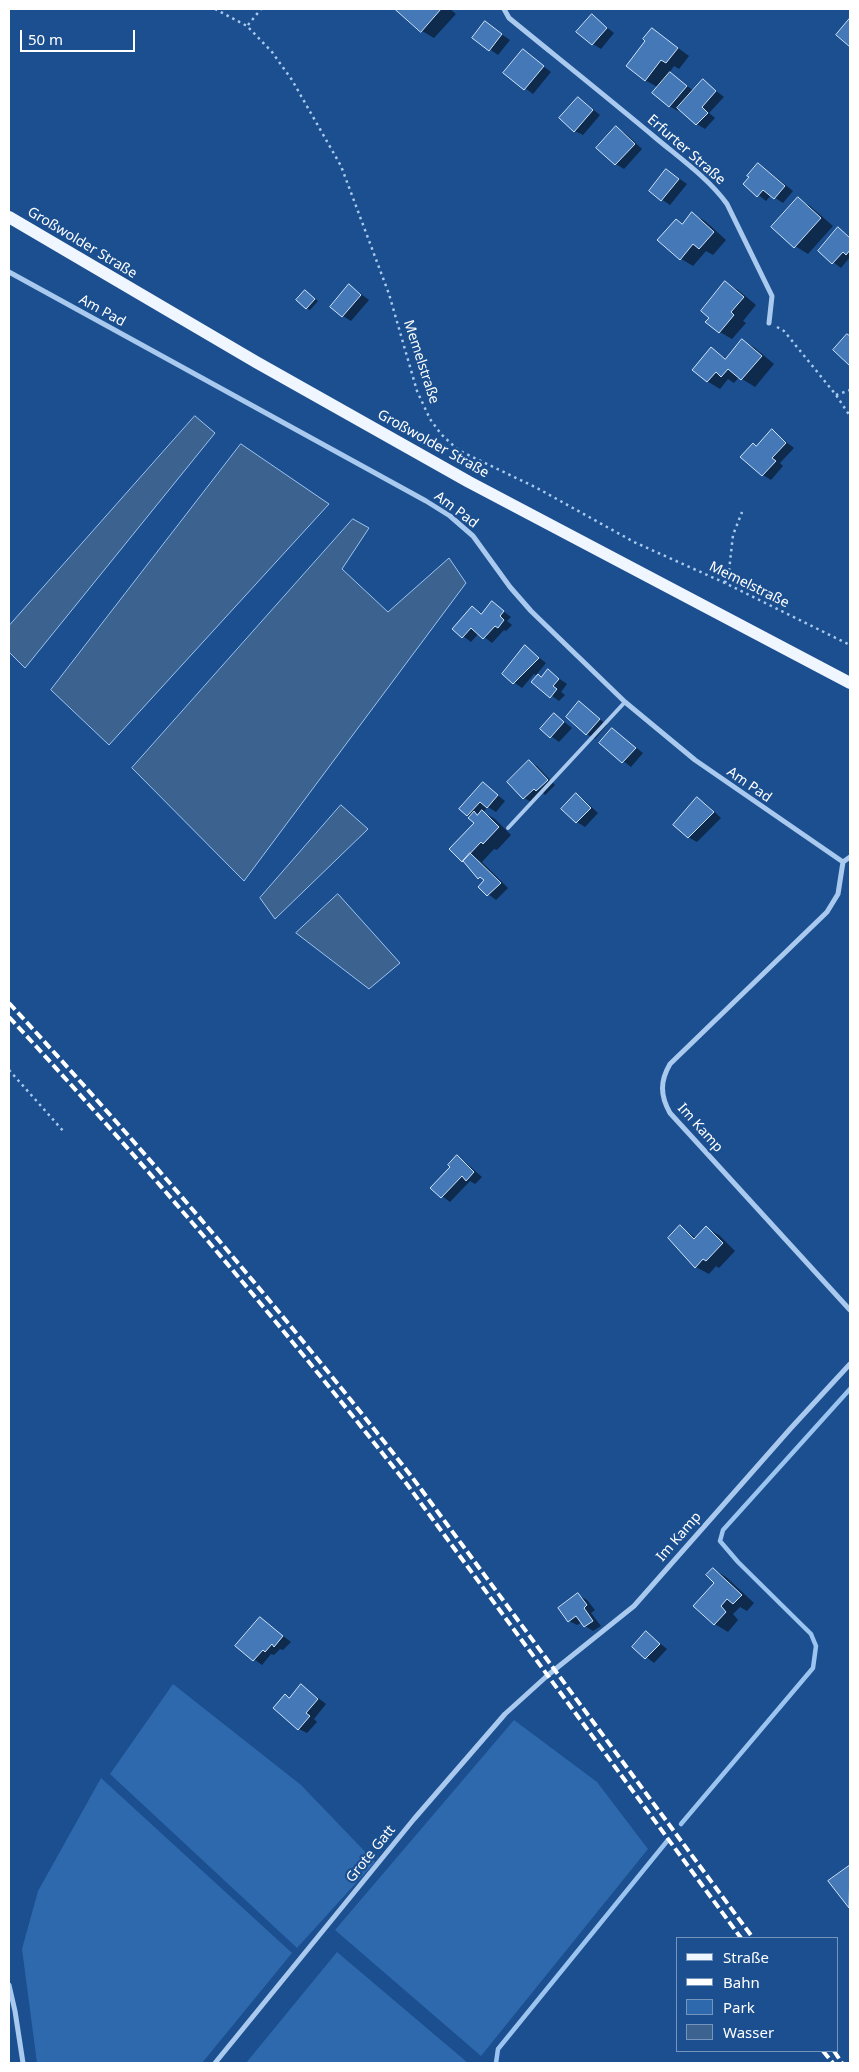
<!DOCTYPE html>
<html>
<head>
<meta charset="utf-8">
<style>
  body { margin:0 }
  #map { position:relative; width:859px; height:2072px; overflow:hidden; background:#1b4f8f; font-family:"Noto Sans",sans-serif }
  canvas { display:block }
  .frame { position:absolute; inset:0; border:10px solid #fff; pointer-events:none }
  .legend { position:absolute; left:676px; top:1937px; width:162px; height:115px; box-sizing:border-box; background:#1b4f8f; border:1px solid #7695bc; margin:0; padding:6px 9px; list-style:none; font-size:15px; color:#fff }
  .legend li { display:flex; align-items:center; gap:10px; height:25px }
  .legend b { width:25px; border:1px solid #7695bc }
  .scale { position:absolute; left:20px; top:30px; width:115px; height:22px; box-sizing:border-box; border:2px solid #fff; border-top:0; padding-left:6px; font-size:15px; line-height:18px; white-space:nowrap; color:#fff; -webkit-text-stroke:4px #1b4f8f; paint-order:stroke }
</style>
</head>
<body>
<div id="map">
<canvas width="859" height="2072"></canvas>
<div class="frame"></div>
<ul class="legend">
<li><b style="height:6px;background:#f0f6ff"></b>Straße</li>
<li><b style="height:6px;background:#fff"></b>Bahn</li>
<li><b style="height:14px;background:#2e69ad"></b>Park</li>
<li><b style="height:14px;background:#3c6290"></b>Wasser</li>
</ul>
<div class="scale">50 m</div>
</div>
<script>
const ctx = document.querySelector('canvas').getContext('2d');
ctx.lineJoin = 'round';
function paint(path, color) { ctx.fillStyle = color; ctx.fill(path, 'evenodd'); }
function stroke(path, color, width, dash) { ctx.strokeStyle = color; ctx.lineWidth = width; ctx.lineCap = dash ? 'butt' : 'round'; ctx.setLineDash(dash || []); ctx.stroke(path); }
function drawText(font, color, halo, rows, align = 'center') {
  ctx.font = font + ' "Noto Sans",sans-serif'; ctx.lineWidth = 4.5; ctx.setLineDash([]); ctx.textBaseline = 'middle'; ctx.strokeStyle = halo; ctx.fillStyle = color; for (const [text, x, y, turn = 0] of rows) {
    ctx.save(); ctx.translate(x, y); ctx.rotate((+turn || 0) * Math.PI / 180); ctx.textAlign = isNaN(turn) ? turn : align; if (halo) ctx.strokeText(text, 0, 0); ctx.fillText(text, 0, 0); ctx.restore();
  }
}
const green = new Path2D(`
  M 173,1684 L 301,1785 L 375,1862 L 297,1948 L 110,1774 Z
  M 514,1720 L 597,1782 L 648,1849 L 481,2056 L 335,1930 Z
  M 101,1778 L 292,1953 L 202,2063 L 37,2063 L 22,1949 L 38,1891 Z
  M 337,1952 L 468,2063 L 246,2063 Z`);
const water = new Path2D(`
  M 195,416 L 215,433 L 25,668 L 9,652 L 9,626 Z
  M 241,444 L 329,504 L 109,745 L 51,690 Z
  M 353,519 L 369,528 L 342,569 L 388,612 L 449,558 L 466,583 L 244,881 L 132,768 Z
  M 341,805 L 368,829 L 275,919 L 260,898 Z
  M 338,894 L 400,963 L 369,989 L 296,933 Z`);
const shadow = new Path2D(`
  M 397,9 L 450,9 L 456,14 L 434,38 L 422,31 Z
  M 592,16 L 614,33 L 601,49 L 593,44 Z
  M 485,23 L 510,40 L 498,55 L 474,38 Z
  M 652,29 L 689,56 L 679,69 L 674,66 L 669,73 L 694,91 L 703,81 L 724,97 L 709,113 L 715,118 L 705,129 L 697,124 L 679,109 L 678,111 L 669,106 L 659,88 L 645,80 L 647,41 Z
  M 523,51 L 551,72 L 533,94 L 505,73 Z
  M 579,98 L 600,115 L 583,135 L 575,131 Z
  M 616,128 L 625,133 L 642,149 L 624,169 L 616,164 Z
  M 759,164 L 793,191 L 783,203 L 771,195 L 766,201 L 745,184 Z
  M 667,170 L 687,184 L 670,205 L 650,191 Z
  M 798,199 L 810,206 L 833,226 L 808,254 L 795,246 Z
  M 692,214 L 705,221 L 726,240 L 713,255 L 706,251 L 693,266 L 680,258 L 676,220 L 683,224 Z
  M 839,229 L 850,237 L 850,257 L 841,268 L 819,251 Z
  M 725,283 L 738,290 L 756,305 L 743,321 L 746,323 L 732,339 L 720,332 Z
  M 350,286 L 369,300 L 351,321 L 343,316 Z
  M 309,294 L 318,301 L 310,310 L 307,308 Z
  M 743,341 L 755,348 L 774,364 L 755,387 L 739,377 L 734,383 L 728,379 L 720,389 L 707,381 L 711,349 L 727,359 Z
  M 772,431 L 794,448 L 780,463 L 783,466 L 771,480 L 763,475 L 757,447 Z
  M 493,603 L 511,617 L 507,621 L 512,625 L 506,631 L 504,630 L 492,643 L 479,633 L 471,642 L 454,629 L 473,608 L 483,614 Z
  M 525,647 L 546,663 L 536,675 L 542,678 L 548,671 L 567,684 L 561,692 L 565,695 L 559,701 L 533,682 L 538,676 L 534,674 L 522,688 L 503,674 Z
  M 580,703 L 607,725 L 595,739 L 587,734 Z
  M 554,714 L 572,728 L 559,742 L 542,729 Z
  M 612,729 L 643,753 L 631,767 L 600,743 Z
  M 529,762 L 537,766 L 555,785 L 545,795 L 543,793 L 533,803 L 524,798 L 508,782 Z
  M 483,784 L 505,801 L 496,812 L 488,807 L 483,812 L 495,819 L 511,835 L 497,850 L 494,849 L 482,862 L 508,888 L 496,900 L 479,887 L 485,881 L 462,861 L 475,823 L 461,809 Z
  M 576,795 L 584,800 L 598,813 L 585,827 L 577,822 Z
  M 697,798 L 705,803 L 721,818 L 697,842 L 688,837 Z
  M 457,1157 L 465,1162 L 482,1177 L 475,1184 L 470,1181 L 450,1202 L 432,1188 L 451,1167 Z
  M 680,1227 L 696,1238 L 706,1228 L 719,1235 L 735,1251 L 719,1268 L 716,1266 L 709,1274 L 696,1267 Z
  M 713,1569 L 726,1577 L 754,1603 L 747,1611 L 740,1607 L 733,1614 L 738,1620 L 728,1632 L 715,1624 L 695,1606 L 716,1583 Z
  M 578,1595 L 587,1600 L 595,1610 L 591,1613 L 601,1626 L 593,1631 L 585,1626 L 582,1622 L 577,1625 L 569,1621 Z
  M 260,1618 L 291,1642 L 283,1650 L 280,1649 L 274,1655 L 271,1654 L 262,1665 L 237,1646 Z
  M 647,1633 L 667,1649 L 654,1663 L 633,1646 Z
  M 301,1685 L 326,1704 L 314,1719 L 317,1722 L 307,1733 L 299,1729 L 290,1699 Z
  M 849,1867 L 850,1868 L 850,1907 L 830,1881 Z`);
const stream = new Path2D(`
  M 681,1824 L 813,1668 L 816,1646 L 811,1634 L 738,1562 L 720,1541 L 723,1530 L 850,1389
  M 496,2063 L 498,2049 L 668,1840`);
const building = new Path2D(`
  M 395,9 L 441,9 L 421,32 Z
  M 592,14 L 607,28 L 592,45 L 576,32 Z
  M 850,18 L 850,47 L 836,35 Z
  M 485,21 L 502,34 L 489,51 L 472,38 Z
  M 652,28 L 678,48 L 666,63 L 661,60 L 645,81 L 626,66 L 645,41 L 643,39 Z
  M 523,49 L 544,66 L 524,90 L 503,73 Z
  M 670,72 L 687,86 L 669,107 L 652,93 Z
  M 703,79 L 716,91 L 702,107 L 708,113 L 696,125 L 677,108 Z
  M 578,97 L 593,110 L 574,132 L 559,118 Z
  M 616,126 L 635,144 L 615,165 L 596,148 Z
  M 758,163 L 785,186 L 774,199 L 763,190 L 757,197 L 743,184 L 749,177 L 747,176 Z
  M 666,169 L 679,179 L 661,201 L 649,191 Z
  M 798,197 L 821,218 L 794,248 L 771,227 Z
  M 692,212 L 714,232 L 699,249 L 693,244 L 680,260 L 657,240 L 676,219 L 682,224 Z
  M 838,227 L 850,238 L 850,250 L 846,255 L 843,252 L 832,264 L 818,251 Z
  M 725,281 L 744,297 L 731,312 L 734,315 L 719,333 L 705,322 L 709,318 L 701,311 Z
  M 349,284 L 361,295 L 342,317 L 330,307 Z
  M 305,290 L 315,299 L 306,309 L 296,300 Z
  M 847,334 L 850,336 L 850,366 L 833,350 Z
  M 742,339 L 762,356 L 741,380 L 728,369 L 721,377 L 716,372 L 707,382 L 692,370 L 711,347 L 725,359 Z
  M 772,429 L 786,443 L 772,458 L 776,461 L 762,476 L 740,457 L 753,443 L 756,446 Z
  M 492,601 L 504,611 L 500,616 L 504,620 L 498,628 L 495,626 L 483,639 L 471,628 L 462,638 L 452,629 L 472,606 L 481,614 Z
  M 525,645 L 539,658 L 513,684 L 502,674 Z
  M 548,669 L 559,679 L 553,686 L 557,689 L 550,698 L 531,682 L 538,674 L 541,677 Z
  M 579,701 L 600,719 L 586,735 L 566,717 Z
  M 554,713 L 564,722 L 550,738 L 540,729 Z
  M 612,728 L 636,748 L 622,763 L 599,743 Z
  M 529,760 L 548,780 L 536,791 L 534,789 L 523,799 L 507,782 Z
  M 483,782 L 498,795 L 487,808 L 480,802 L 467,816 L 459,809 Z
  M 576,793 L 591,808 L 576,823 L 561,809 Z
  M 697,797 L 714,812 L 688,838 L 673,825 Z
  M 482,810 L 499,827 L 483,844 L 481,842 L 462,862 L 449,849 L 474,823 L 468,818 L 474,811 L 477,815 Z
  M 470,853 L 501,883 L 487,896 L 478,887 L 484,880 L 480,877 L 478,879 L 463,861 Z
  M 457,1155 L 474,1172 L 466,1181 L 462,1176 L 441,1198 L 430,1188 L 450,1167 L 448,1165 Z
  M 680,1225 L 694,1239 L 706,1226 L 723,1243 L 706,1261 L 703,1259 L 695,1268 L 668,1238 Z
  M 713,1568 L 742,1595 L 733,1604 L 727,1599 L 721,1606 L 726,1612 L 714,1625 L 693,1606 L 714,1583 L 706,1575 Z
  M 578,1593 L 587,1605 L 584,1608 L 593,1621 L 584,1627 L 576,1616 L 568,1622 L 558,1608 Z
  M 260,1617 L 283,1636 L 274,1647 L 272,1644 L 265,1652 L 263,1650 L 253,1661 L 235,1646 Z
  M 646,1631 L 660,1644 L 645,1659 L 632,1647 Z
  M 301,1684 L 318,1699 L 306,1713 L 310,1716 L 298,1730 L 273,1708 L 285,1694 L 289,1698 Z
  M 849,1866 L 850,1868 L 849,1908 L 828,1881 Z`);
const path = new Path2D(`
  M 215,9 L 247,26 L 272,52 L 292,80 L 341,166 L 389,294 L 417,391 L 430,419 L 441,434 L 458,450 L 537,488 L 634,542 L 725,583 L 850,645
  M 248,25 L 261,9
  M 777,327 L 784,331 L 836,395 L 850,416
  M 836,395 L 850,390
  M 725,583 L 729,571 L 733,535 L 742,512
  M 9,1070 L 65,1133`);
const lane = new Path2D(`
  M 508,828 L 625,702`);
const street = new Path2D(`
  M 504,9 L 509,18 C 558,58 608,98 657,139 C 681,159 709,179 727,204 L 772,296 L 769,323
  M 9,272 L 426,501 L 450,516 L 473,536 L 510,587 L 531,611 L 625,702 L 695,760 L 843,862
  M 843,862 L 838,894 L 827,912 L 670,1064 C 660,1081 660,1095 670,1113 L 850,1310
  M 843,862 L 850,857
  M 9,1985 L 15,2011 L 23,2063
  M 215,2063 L 414,1819 L 505,1714 L 548,1675 L 634,1606 L 791,1428 L 850,1364`);
const primary = new Path2D(`
  M 9,217 L 256,362 L 469,482 L 850,683`);
const rail = new Path2D(`
  M 9,1003 C 150,1156 284,1314 412,1477 L 753,1938
  M 9,1017 C 148,1167 279,1322 406,1483 L 741,1938
  M 823,2051 L 833,2063
  M 834,2051 L 842,2063`);
const streetNames = [
  ["Erfurter Straße",686,150,41],
  ["Großwolder Straße",82,243,31],
  ["Am Pad",102,311,29],
  ["Memelstraße",421,362,72],
  ["Großwolder Straße",433,444,29],
  ["Am Pad",456,510,37],
  ["Memelstraße",749,585,26],
  ["Am Pad",749,785,35],
  ["Im Kamp",700,1128,48],
  ["Im Kamp",679,1537,-49],
  ["Grote Gatt",371,1854,-51]
];
paint(green, '#2e69ad');
paint(water, '#3c6290');
stroke(water, '#9cc4f0', 1);
paint(shadow, '#0007');
stroke(stream, '#9cc4f0', 4.5);
paint(building, '#4478b7');
stroke(building, '#cfe3fa', 1);
stroke(path, '#a9c9ee', 2.5, [2.5, 4]);
stroke(lane, '#a9c9ee', 4);
stroke(street, '#a9c9ee', 5);
stroke(primary, '#f0f6ff', 12);
stroke(rail, '#fff', 4, [9, 4]);
drawText('14px', '#fff', '#1b4f8f', streetNames);
</script>
</body>
</html>
